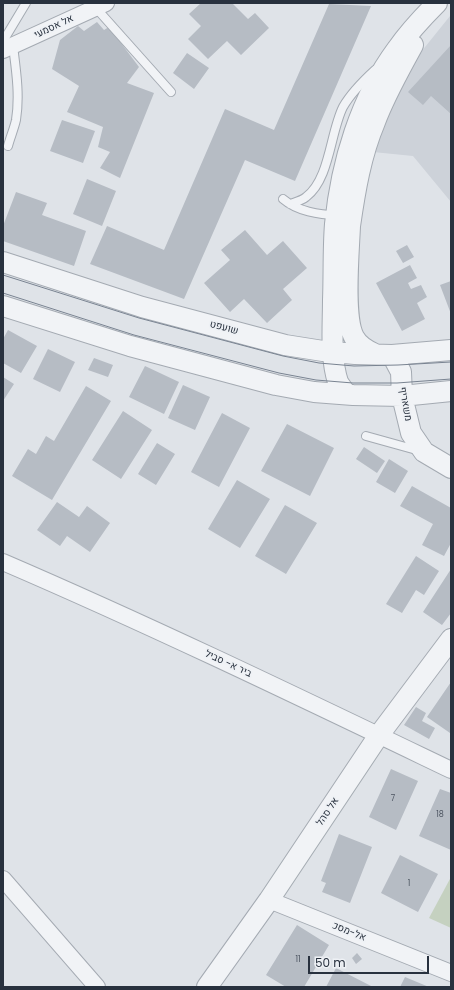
<!DOCTYPE html>
<html>
<head>
<meta charset="utf-8">
<style>
  body { margin:0 }
  #map { position:relative; width:454px; height:990px; overflow:hidden; background:#dfe3e8; font-family:Poppins,sans-serif }
  canvas { display:block }
  .frame { position:absolute; inset:0; border:4px solid #28313e; pointer-events:none }
  .scale { position:absolute; left:308px; top:956px; width:121px; height:18px; box-sizing:border-box; border:2px solid #28313e; border-top:0; padding-left:5px; font-size:12px; line-height:14px; white-space:nowrap; color:#28313e; -webkit-text-stroke:3px #eef1f5; paint-order:stroke }
</style>
</head>
<body>
<div id="map">
<canvas width="454" height="990"></canvas>
<div class="frame"></div>
<div class="scale">50 m</div>
</div>
<script>
const ctx = document.querySelector('canvas').getContext('2d');
ctx.lineJoin = 'round';
function paint(path, color) { ctx.fillStyle = color; ctx.fill(path, 'evenodd'); }
function stroke(path, color, width, dash) { ctx.strokeStyle = color; ctx.lineWidth = width; ctx.lineCap = dash ? 'butt' : 'round'; ctx.setLineDash(dash || []); ctx.stroke(path); }
function drawText(font, color, halo, rows, align = 'center') {
  ctx.font = font + ' Poppins,Heebo,sans-serif'; ctx.lineWidth = 3.5; ctx.setLineDash([]); ctx.textBaseline = 'middle'; ctx.strokeStyle = halo; ctx.fillStyle = color; for (const [text, x, y, turn = 0] of rows) {
    ctx.save(); ctx.translate(x, y); ctx.rotate((+turn || 0) * Math.PI / 180); ctx.textAlign = isNaN(turn) ? turn : align; if (halo) ctx.strokeText(text, 0, 0); ctx.fillText(text, 0, 0); ctx.restore();
  }
}
const built = new Path2D(`
  M 450,16 L 451,16 L 451,202 L 413,156 L 373,152 L 389,106 L 417,57 Z`);
const green = new Path2D(`
  M 451,877 L 451,928 L 429,918 Z`);
const building = new Path2D(`
  M 201,3 L 232,3 L 248,19 L 255,13 L 269,28 L 241,55 L 227,41 L 208,59 L 188,39 L 201,26 L 189,14 Z
  M 329,4 L 371,6 L 295,181 L 245,160 L 184,299 L 90,264 L 107,226 L 164,250 L 225,109 L 274,130 Z
  M 97,22 L 104,30 L 109,27 L 139,67 L 127,83 L 154,93 L 120,178 L 100,168 L 110,152 L 98,147 L 103,127 L 67,112 L 79,86 L 52,69 L 60,40 L 78,26 L 84,31 Z
  M 451,45 L 451,114 L 431,96 L 423,105 L 408,92 Z
  M 187,53 L 209,68 L 194,89 L 173,73 Z
  M 62,120 L 95,131 L 83,163 L 50,151 Z
  M 87,179 L 116,191 L 102,226 L 73,214 Z
  M 16,192 L 47,203 L 42,215 L 86,231 L 74,266 L 3,241 L 3,226 Z
  M 245,230 L 267,255 L 283,241 L 307,268 L 283,289 L 292,300 L 267,323 L 244,299 L 230,312 L 204,283 L 230,260 L 221,250 Z
  M 407,245 L 414,257 L 403,263 L 396,251 Z
  M 410,265 L 417,278 L 408,283 L 411,289 L 421,285 L 427,297 L 417,303 L 425,319 L 402,331 L 376,283 Z
  M 451,281 L 451,314 L 440,285 Z
  M 8,330 L 37,346 L 21,373 L 3,363 L 3,339 Z
  M 48,349 L 75,362 L 60,392 L 33,379 Z
  M 94,358 L 113,365 L 108,377 L 88,370 Z
  M 145,366 L 179,382 L 164,414 L 129,397 Z
  M 3,377 L 14,384 L 3,401 Z
  M 183,385 L 210,397 L 195,430 L 168,418 Z
  M 86,386 L 111,401 L 52,500 L 12,476 L 28,449 L 36,454 L 46,436 L 54,441 Z
  M 123,411 L 152,430 L 121,479 L 92,460 Z
  M 222,413 L 250,428 L 219,487 L 191,472 Z
  M 287,424 L 334,448 L 310,496 L 261,471 Z
  M 157,443 L 175,454 L 156,485 L 138,474 Z
  M 364,447 L 385,461 L 377,473 L 356,459 Z
  M 389,459 L 408,471 L 395,493 L 376,482 Z
  M 237,480 L 270,499 L 240,548 L 208,529 Z
  M 412,486 L 451,508 L 451,543 L 444,556 L 422,545 L 433,524 L 400,506 Z
  M 57,502 L 79,517 L 87,506 L 110,523 L 90,552 L 67,536 L 60,546 L 37,530 Z
  M 285,505 L 317,523 L 286,574 L 255,556 Z
  M 416,556 L 439,571 L 424,595 L 416,590 L 402,613 L 386,604 Z
  M 451,569 L 451,613 L 442,625 L 423,612 Z
  M 451,682 L 451,732 L 450,733 L 427,717 Z
  M 416,707 L 426,713 L 422,721 L 435,728 L 429,739 L 404,725 Z
  M 391,769 L 418,781 L 396,830 L 369,817 Z
  M 440,789 L 451,793 L 451,850 L 419,836 Z
  M 339,834 L 372,847 L 350,903 L 322,892 L 326,883 L 321,881 Z
  M 400,855 L 438,874 L 418,912 L 381,893 Z
  M 297,925 L 329,945 L 304,987 L 286,987 L 266,975 Z
  M 357,953 L 362,959 L 356,964 L 352,958 Z
  M 336,968 L 373,987 L 326,987 Z
  M 405,977 L 429,987 L 400,987 Z`);
const service = new Path2D(`
  M 96,8 L 171,92
  M 5,38 L 26,3
  M 8,146 C 10,138 14,129 16,120 C 20,95 16,70 13,46
  M 283,199 C 297,211 319,215 337,215
  M 290,204 C 295,202 301,201 306,197 C 330,179 330,133 343,107 C 351,93 363,81 375,70
  M 366,436 L 420,451`);
const minor = new Path2D(`
  M 3,50 L 106,3
  M 3,562 C 154,627 303,699 451,770
  M 3,879 L 97,987
  M 269,900 L 451,973`);
const tertiary = new Path2D(`
  M 3,262 L 142,307 L 285,345 L 323,351 L 355,354 L 392,355 L 451,350
  M 3,306 L 130,346 L 276,385 L 314,392 L 353,395 L 402,396 L 451,391
  M 375,354 C 366,350 358,345 354,337 C 343,317 349,251 350,226 C 355,191 361,155 375,122 C 385,95 399,71 413,45
  M 392,355 L 401,372 L 402,396 L 411,433 L 424,452 L 451,468
  M 346,394 C 344,390 340,386 338,382 C 330,358 333,325 333,300 C 334,275 333,249 335,224 C 341,163 360,99 397,49 C 409,32 423,17 437,3
  M 207,987 L 269,900 L 379,735 L 451,639`);
const tram = new Path2D(`
  M 3,275 L 139,318 L 283,356 L 319,363 L 354,366 L 398,365 L 451,362
  M 3,293 L 134,335 L 279,373 L 316,380 L 353,383 L 397,383 L 451,379`);
const numberNames = [
  ["7",393,799],
  ["18",440,815],
  ["1",409,884],
  ["11",298,960]
];
const streetNames = [
  ["אל אסמעי",54,27,-25],
  ["שועפט",224,328,15],
  ["משאריף",405,404,80],
  ["ביר א- סביל",228,664,25],
  ["אל סהל",328,812,-56],
  ["אל-מסכ",349,932,22]
];
paint(built, '#cdd2d9');
paint(green, '#c5d1c0');
paint(building, '#b6bcc4');
stroke(service, '#a4aab2', 10);
stroke(minor, '#a4aab2', 18);
stroke(tertiary, '#a4aab2', 22);
stroke(service, '#f1f3f6', 8);
stroke(minor, '#f1f3f6', 16);
stroke(tertiary, '#f1f3f6', 20);
stroke(tram, '#798391', 1);
drawText('8px', '#4c5460', null, numberNames);
drawText('10px', '#28313e', '#eef1f5', streetNames);
</script>
</body>
</html>
